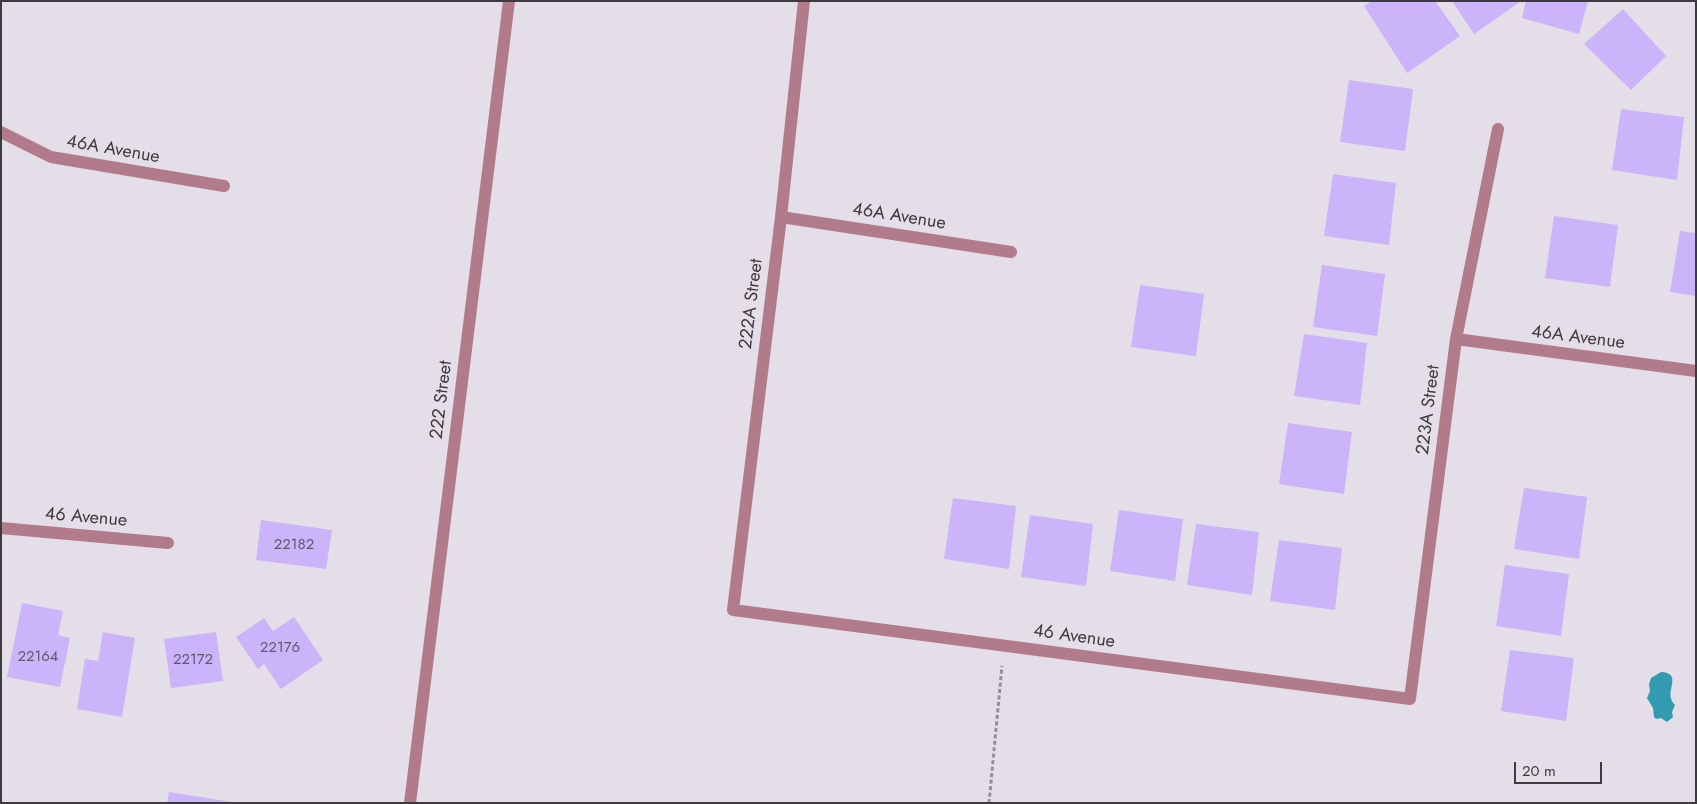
<!DOCTYPE html>
<html>
<head>
<meta charset="utf-8">
<style>
  body { margin:0 }
  #map { position:relative; width:1697px; height:804px; overflow:hidden; background:#e4dee8; font-family:Jost,sans-serif }
  canvas { display:block }
  .frame { position:absolute; inset:0; border:2px solid #3d3b3e; pointer-events:none }
  .scale { position:absolute; left:1514px; top:762px; width:88px; height:22px; box-sizing:border-box; border:2px solid #3d3b3e; border-top:0; padding-left:6px; font-size:15px; line-height:18px; white-space:nowrap; color:#3d3b3e; -webkit-text-stroke:4px #e4dee8; paint-order:stroke }
</style>
</head>
<body>
<div id="map">
<canvas width="1697" height="804"></canvas>
<div class="frame"></div>
<div class="scale">20 m</div>
</div>
<script>
const ctx = document.querySelector('canvas').getContext('2d');
ctx.lineJoin = 'round';
function paint(path, color) { ctx.fillStyle = color; ctx.fill(path, 'evenodd'); }
function stroke(path, color, width, dash) { ctx.strokeStyle = color; ctx.lineWidth = width; ctx.lineCap = dash ? 'butt' : 'round'; ctx.setLineDash(dash || []); ctx.stroke(path); }
function drawText(font, color, halo, rows, align = 'center') {
  ctx.font = font + ' Jost,sans-serif'; ctx.lineWidth = 4.5; ctx.setLineDash([]); ctx.textBaseline = 'middle'; ctx.strokeStyle = halo; ctx.fillStyle = color; for (const [text, x, y, turn = 0] of rows) {
    ctx.save(); ctx.translate(x, y); ctx.rotate((+turn || 0) * Math.PI / 180); ctx.textAlign = isNaN(turn) ? turn : align; if (halo) ctx.strokeText(text, 0, 0); ctx.fillText(text, 0, 0); ctx.restore();
  }
}
const water = new Path2D(`
  M 1661,672 C 1681,673 1668,688 1671,698 C 1671,700 1673,703 1675,705 L 1672,712 L 1673,717 L 1667,722 L 1661,718 L 1656,719 L 1654,717 L 1653,708 L 1647,698 L 1650,691 L 1649,684 L 1651,678 Z`);
const building = new Path2D(`
  M 1372,1 L 1435,1 L 1460,36 L 1407,73 L 1364,6 Z
  M 1452,1 L 1521,1 L 1474,34 Z
  M 1526,1 L 1588,1 L 1579,34 L 1522,18 Z
  M 1623,9 L 1666,56 L 1631,90 L 1584,44 Z
  M 1349,80 L 1413,89 L 1405,151 L 1340,142 Z
  M 1621,109 L 1684,117 L 1677,180 L 1612,170 Z
  M 1333,174 L 1396,183 L 1389,245 L 1324,236 Z
  M 1554,216 L 1618,225 L 1610,287 L 1545,278 Z
  M 1680,231 L 1696,233 L 1696,296 L 1670,292 Z
  M 1322,265 L 1385,274 L 1377,336 L 1313,327 Z
  M 1140,285 L 1204,294 L 1196,356 L 1131,347 Z
  M 1304,334 L 1367,343 L 1360,405 L 1294,396 Z
  M 1288,423 L 1352,432 L 1344,494 L 1279,484 Z
  M 1524,488 L 1587,497 L 1579,559 L 1514,549 Z
  M 953,498 L 1016,506 L 1009,569 L 944,559 Z
  M 1119,510 L 1183,519 L 1175,581 L 1110,571 Z
  M 1030,515 L 1093,524 L 1086,586 L 1021,577 Z
  M 261,520 L 332,530 L 326,569 L 256,560 Z
  M 1196,524 L 1259,532 L 1252,595 L 1187,585 Z
  M 1279,540 L 1342,548 L 1335,610 L 1270,601 Z
  M 1505,565 L 1569,574 L 1561,636 L 1496,626 Z
  M 22,603 L 63,611 L 58,635 L 70,638 L 60,687 L 7,677 Z
  M 294,617 L 323,660 L 281,689 L 264,664 L 258,669 L 236,637 L 264,618 L 273,631 Z
  M 103,632 L 135,638 L 122,717 L 77,709 L 85,659 L 98,661 Z
  M 216,632 L 223,681 L 171,688 L 164,639 Z
  M 1510,650 L 1574,658 L 1566,721 L 1501,711 Z
  M 169,792 L 232,802 L 232,803 L 167,803 Z`);
const path = new Path2D(`
  M 989,803 L 1002,666`);
const minor = new Path2D(`
  M 804,1 L 781,217 L 733,610 L 1410,699 L 1456,339 L 1498,129
  M 1,132 L 51,157 L 224,186
  M 781,217 L 1011,252
  M 1456,339 L 1696,371
  M 1,528 L 168,543
  M 410,803 L 509,1`);
const numberNames = [
  ["22182",294,545],
  ["22176",280,648],
  ["22164",38,657],
  ["22172",193,660]
];
const streetNames = [
  ["46A Avenue",113,150,10],
  ["46A Avenue",899,217,9],
  ["222A Street",752,304,-83],
  ["46A Avenue",1578,338,7],
  ["222 Street",442,400,-83],
  ["223A Street",1429,410,-83],
  ["46 Avenue",86,518,5],
  ["46 Avenue",1074,637,8]
];
paint(water, '#329bb2');
paint(building, '#cbb4f9');
stroke(path, '#938f96', 3, [4, 2.5]);
stroke(minor, '#b27b8b', 12);
drawText('15px', '#60596d', null, numberNames);
drawText('18px', '#3d3b3e', '#e4dee8', streetNames);
</script>
</body>
</html>
